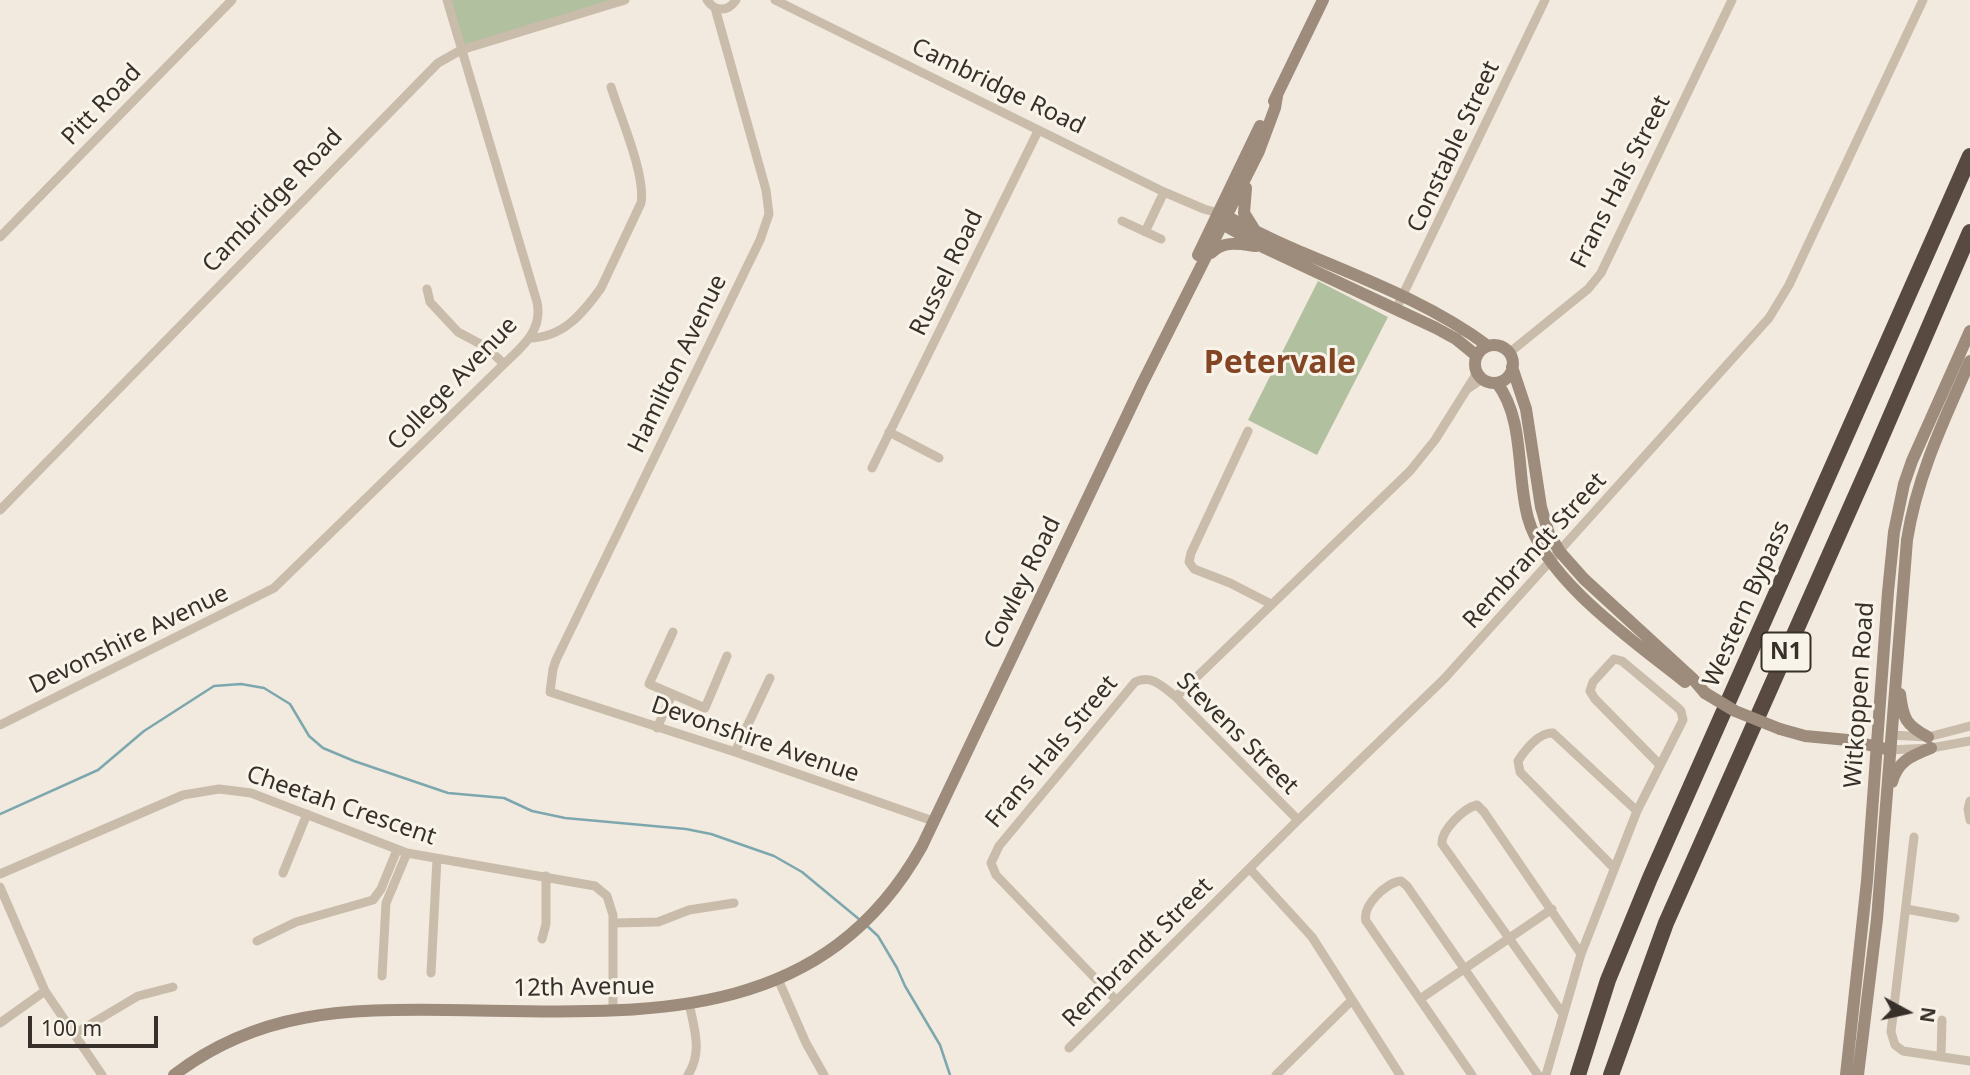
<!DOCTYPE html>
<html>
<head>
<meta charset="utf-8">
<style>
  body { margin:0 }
  #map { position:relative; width:1970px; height:1075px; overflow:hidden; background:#f2eade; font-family:"Noto Sans",sans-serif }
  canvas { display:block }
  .north { position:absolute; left:1872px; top:977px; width:70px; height:70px; -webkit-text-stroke:5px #f9f4ea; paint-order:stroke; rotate:98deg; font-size:19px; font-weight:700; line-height:28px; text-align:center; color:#372f29 }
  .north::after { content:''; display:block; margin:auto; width:24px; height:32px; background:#372f29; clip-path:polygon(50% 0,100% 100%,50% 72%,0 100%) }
  .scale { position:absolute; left:28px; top:1016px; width:130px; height:32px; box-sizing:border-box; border:4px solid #372f29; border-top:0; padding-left:9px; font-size:21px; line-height:24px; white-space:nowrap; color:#372f29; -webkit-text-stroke:5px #f9f4ea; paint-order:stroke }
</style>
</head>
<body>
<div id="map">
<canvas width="1970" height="1075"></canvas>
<div class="north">N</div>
<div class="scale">100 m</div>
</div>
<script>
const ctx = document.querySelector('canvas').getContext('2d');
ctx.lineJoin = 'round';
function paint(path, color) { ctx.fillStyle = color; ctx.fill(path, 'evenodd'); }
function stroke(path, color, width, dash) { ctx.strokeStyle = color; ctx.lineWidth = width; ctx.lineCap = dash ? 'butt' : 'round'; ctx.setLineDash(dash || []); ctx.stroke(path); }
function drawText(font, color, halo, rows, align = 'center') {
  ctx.font = font + ' "Noto Sans",sans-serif'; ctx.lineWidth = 6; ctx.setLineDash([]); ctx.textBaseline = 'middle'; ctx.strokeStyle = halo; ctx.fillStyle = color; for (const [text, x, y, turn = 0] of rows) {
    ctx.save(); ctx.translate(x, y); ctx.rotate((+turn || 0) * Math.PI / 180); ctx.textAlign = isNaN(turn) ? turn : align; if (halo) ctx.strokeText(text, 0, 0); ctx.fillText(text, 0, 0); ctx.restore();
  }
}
const green = new Path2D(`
  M 450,0 L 612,0 L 463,49 Z
  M 1318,281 L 1388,317 L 1317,455 L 1248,420 Z`);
const stream = new Path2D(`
  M 0,814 L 98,770 L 144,731 L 214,686 L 241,684 L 264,688 L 290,704 L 309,736 L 323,748 L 354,761 L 448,793 L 504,798 L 532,811 L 565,818 L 686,829 L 711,834 L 774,856 L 802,872 L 860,920
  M 865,924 L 878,936 L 897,968 L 905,986 L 940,1045 L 950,1075`);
const street = new Path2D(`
  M 707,0 C 715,12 728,12 736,0
  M 775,0 L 1164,192 L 1204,209 L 1218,213
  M 715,8 L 766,190 L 769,214 L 760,240 L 556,660 L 553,669 L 550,692 L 735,752 L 933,821
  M 1122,221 L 1161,239
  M 1145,232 L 1164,192
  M 0,237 L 232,0
  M 427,289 L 430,302 L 458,332 L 486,347 L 504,364
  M 1396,309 L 1545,0
  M 529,338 C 563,338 583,313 601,288 L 641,203 C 646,175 620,116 611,87
  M 1509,353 L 1588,289 L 1601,273 L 1732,0
  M 1466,390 L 1482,379
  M 1248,431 L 1191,553 L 1189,562 L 1194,569 L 1230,583 L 1271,604
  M 889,432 L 939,458
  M 872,468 L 1038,131
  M 0,510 L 438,63 L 461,50 L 625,0
  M 673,632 L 649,684 L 705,708 L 727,656
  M 1176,697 L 1410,471 L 1435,440 L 1477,373
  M 0,725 L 274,588 L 504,364 C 523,346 543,330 537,302 L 447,0
  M 657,728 L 672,695
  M 1891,735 L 1928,737 L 1970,726
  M 1890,750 L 1931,748 L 1970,741
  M 735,752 L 770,678
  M 1970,801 L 1968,809 L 1970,820
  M 1914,837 L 1891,1032 L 1895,1045 L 1903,1051 L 1970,1061
  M 1614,868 L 1520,772 L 1518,761 C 1525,750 1539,732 1553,733 L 1637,811
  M 1250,869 L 1312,937 L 1400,1075
  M 283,873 L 307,814
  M 0,874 L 183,795 L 219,789 L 251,793 L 407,853 L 595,886 L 607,896 L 613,915 L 613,1011
  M 0,887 L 45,991 L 102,1075
  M 1906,909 L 1955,918
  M 614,923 L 658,922 L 689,910 L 734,903
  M 542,939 L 546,924 L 546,876
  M 257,941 L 296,922 L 373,900 L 381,889 L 397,850
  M 431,973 L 437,859
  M 382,976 L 386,903 L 407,853
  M 778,979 L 806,1043 L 824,1075
  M 1420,999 L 1552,909
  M 1116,1000 L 996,875 L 991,863 L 999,846 L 1135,682 C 1152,674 1163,687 1176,697 L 1298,820
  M 1563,1014 L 1442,844 C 1441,830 1464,808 1477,805 L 1484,812 L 1581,954
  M 0,1023 L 45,991
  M 74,1034 L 138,996 L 173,987
  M 1069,1048 L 1298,820 L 1444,679 L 1769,318 L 1789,285 L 1923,0
  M 1941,1057 L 1942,1020
  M 688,1075 C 703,1052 694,1028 689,1003
  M 1276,1075 L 1352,1000
  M 1472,1075 L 1366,921 C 1362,906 1386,882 1401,881 L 1407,886 L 1538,1075
  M 1546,1075 L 1581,954 L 1637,811 L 1683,720 L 1681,711 L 1677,707 L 1622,661 L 1614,659 L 1593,682 L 1590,691 L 1595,699 L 1660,765`);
const secondary = new Path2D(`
  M 1274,101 L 1323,0
  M 1246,188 L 1244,213 L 1254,229
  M 1219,213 C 1242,224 1264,236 1287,246 C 1356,276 1427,301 1488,346
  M 1217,221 L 1263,247 L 1436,328 L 1456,339 L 1477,356
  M 1211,253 C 1224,240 1239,244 1256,246
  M 1198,255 L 1260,126
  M1475 364a19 19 0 1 1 38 0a19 19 0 1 1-38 0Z
  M 1512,367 L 1526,409 L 1541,507 L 1549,534 L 1560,552 L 1584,579 L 1693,679 L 1705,693
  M 1497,383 C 1525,420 1516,474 1528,518 C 1545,580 1635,642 1685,682
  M 1900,694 C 1903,719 1906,725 1928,737
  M 1780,729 L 1805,736 L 1848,740 L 1886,749
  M 1892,782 C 1898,761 1911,756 1931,748
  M 174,1075 C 259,1010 346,1009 447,1010 C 630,1012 818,1032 922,846 L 1142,384 L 1259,151 L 1275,108 L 1277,96
  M 1846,1075 L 1867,881 L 1888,592 L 1894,532 L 1904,484 L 1912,461 L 1970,331
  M 1858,1075 L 1877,919 L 1907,540 C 1917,476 1944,420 1970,361`);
const highway = new Path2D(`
  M 1578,1075 L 1608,980 L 1650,878 L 1970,156
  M 1611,1075 L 1666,923 L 1872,459 L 1970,232`);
const secondaryBridge = new Path2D(`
  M 1705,693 L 1735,711 L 1780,729`);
const shields = [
  [1786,652,49]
];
const shieldNames = [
  ["N1",1786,652]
];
const streetNames = [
  ["Cambridge Road",998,87,26],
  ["Pitt Road",102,105,-46],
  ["Constable Street",1454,147,-65],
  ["Frans Hals Street",1621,182,-63],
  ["Cambridge Road",273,201,-46],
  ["Russel Road",947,273,-64],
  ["Hamilton Avenue",678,364,-64],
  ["College Avenue",453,384,-46],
  ["Rembrandt Street",1535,551,-48],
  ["Cowley Road",1023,583,-64],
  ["Western Bypass",1747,604,-66],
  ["Devonshire Avenue",129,640,-26],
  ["Witkoppen Road",1860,695,-86],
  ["Stevens Street",1237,734,45],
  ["Devonshire Avenue",755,740,19],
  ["Frans Hals Street",1052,752,-50],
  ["Cheetah Crescent",341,806,19],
  ["Rembrandt Street",1138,953,-45],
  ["12th Avenue",584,988,-1]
];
const districtNames = [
  ["Petervale",1280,364]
];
paint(green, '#b1c09e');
stroke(stream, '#7da7ae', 2.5);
stroke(street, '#cabcaa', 9);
stroke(secondary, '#9d8b7b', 12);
stroke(highway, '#584a41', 16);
stroke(secondaryBridge, '#9d8b7b', 12);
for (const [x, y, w] of shields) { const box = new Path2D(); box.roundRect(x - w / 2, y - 19.5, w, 39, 5); ctx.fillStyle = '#f9f4ea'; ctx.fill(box); stroke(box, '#372f29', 2); }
drawText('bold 23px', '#372f29', null, shieldNames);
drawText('24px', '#372f29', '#f9f4ea', streetNames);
drawText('bold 32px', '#844525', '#f9f4ea', districtNames);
</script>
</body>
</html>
